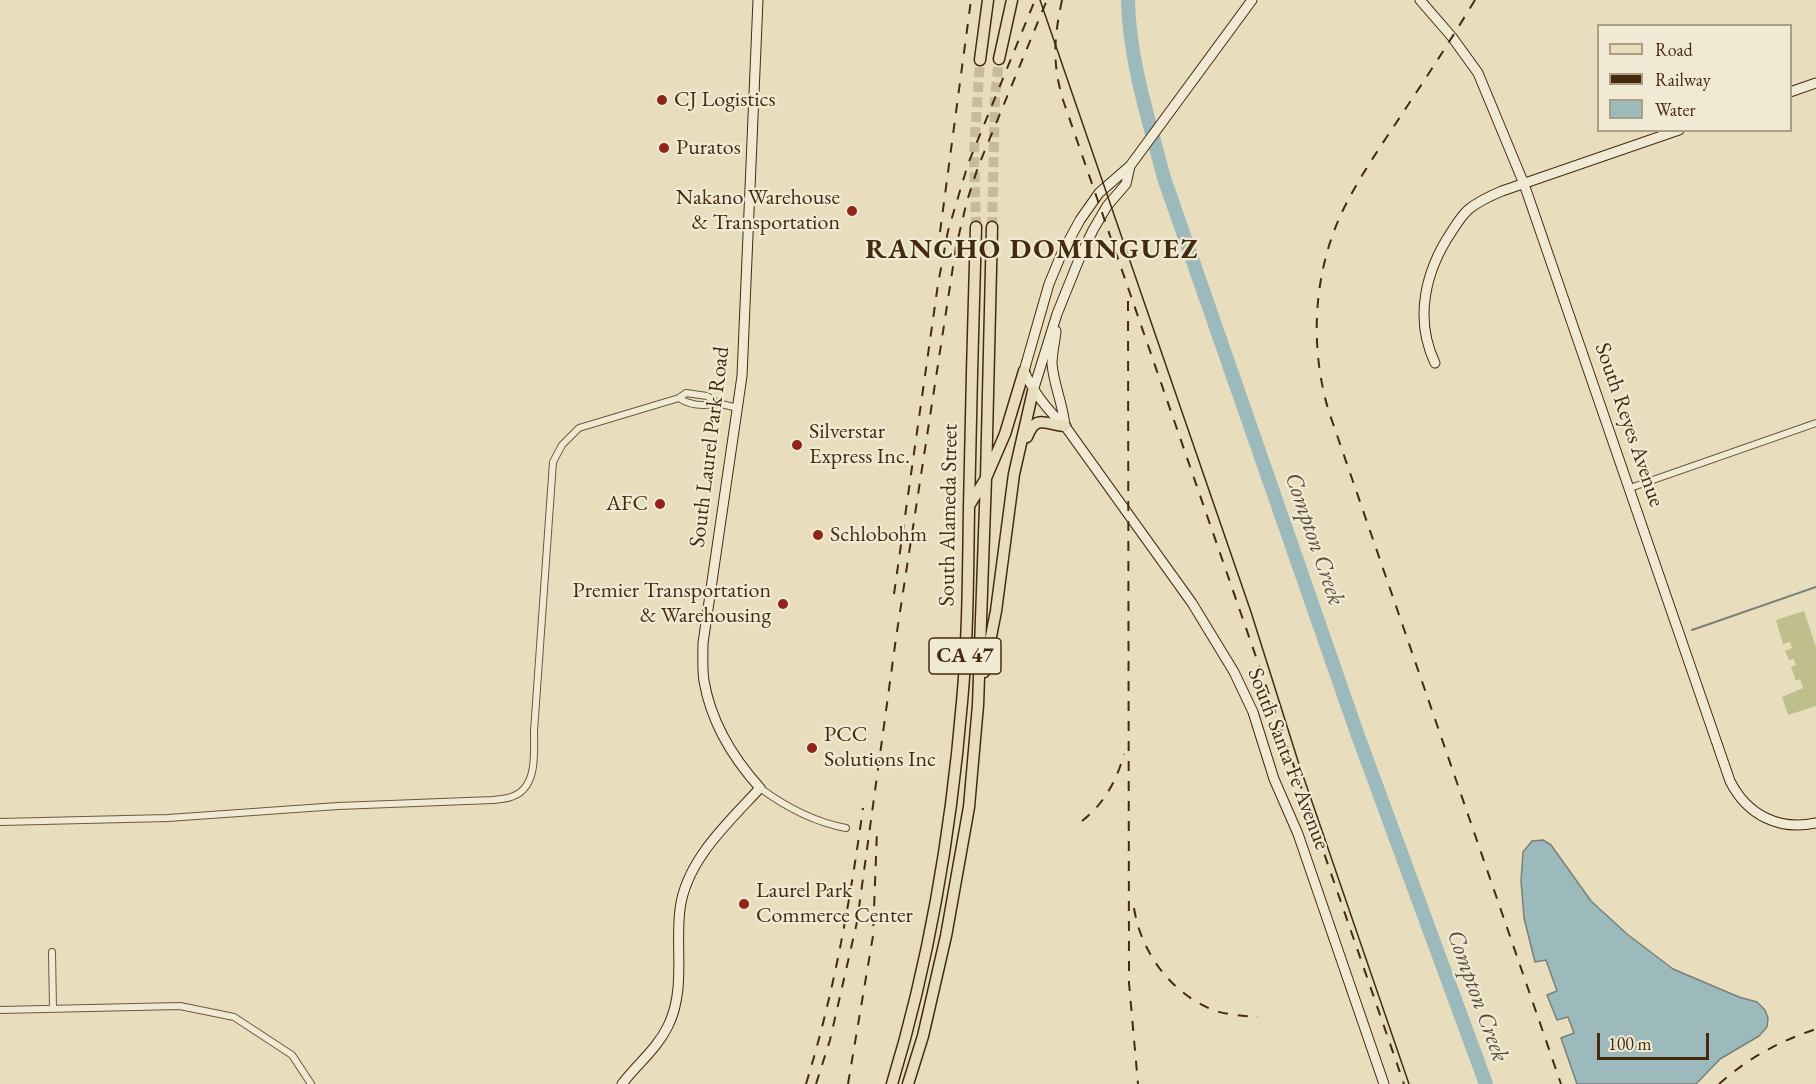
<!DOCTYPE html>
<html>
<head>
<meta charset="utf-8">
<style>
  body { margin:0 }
  #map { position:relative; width:1816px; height:1084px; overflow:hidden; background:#e8debd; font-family:"EB Garamond",serif }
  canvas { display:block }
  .legend { position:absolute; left:1597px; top:24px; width:195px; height:108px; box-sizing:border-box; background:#f0ead4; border:2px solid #ac9d85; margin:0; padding:8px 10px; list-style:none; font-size:18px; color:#462a0f }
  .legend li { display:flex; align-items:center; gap:12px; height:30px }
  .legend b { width:30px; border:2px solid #ac9d85 }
  .scale { position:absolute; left:1597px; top:1033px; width:112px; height:27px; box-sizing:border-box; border:3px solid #462a0f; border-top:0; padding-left:8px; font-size:18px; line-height:21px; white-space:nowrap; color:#462a0f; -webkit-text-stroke:4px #f0ead4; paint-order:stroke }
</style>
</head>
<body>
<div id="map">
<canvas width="1816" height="1084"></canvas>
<ul class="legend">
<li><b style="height:8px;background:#e8debd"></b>Road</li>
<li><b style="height:8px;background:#462a0f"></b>Railway</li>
<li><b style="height:16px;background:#9cb9bc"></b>Water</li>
</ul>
<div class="scale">100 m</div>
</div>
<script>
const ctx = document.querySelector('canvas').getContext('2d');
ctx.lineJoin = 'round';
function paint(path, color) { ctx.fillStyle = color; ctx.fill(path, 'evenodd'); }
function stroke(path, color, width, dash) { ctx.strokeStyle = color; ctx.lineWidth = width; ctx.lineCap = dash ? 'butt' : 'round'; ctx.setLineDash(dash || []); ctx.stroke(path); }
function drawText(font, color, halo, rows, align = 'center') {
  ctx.font = font + ' "EB Garamond",serif'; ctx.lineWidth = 4.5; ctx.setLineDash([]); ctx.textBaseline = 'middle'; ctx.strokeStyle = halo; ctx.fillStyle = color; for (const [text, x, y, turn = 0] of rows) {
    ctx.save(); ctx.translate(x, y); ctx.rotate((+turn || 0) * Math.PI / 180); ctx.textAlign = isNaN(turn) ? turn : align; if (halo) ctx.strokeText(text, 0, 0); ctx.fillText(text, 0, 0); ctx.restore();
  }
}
const green = new Path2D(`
  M 1804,611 L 1816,647 L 1816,706 L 1788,715 L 1782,697 L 1803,688 L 1800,679 L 1796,681 L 1791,667 L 1796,665 L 1794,659 L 1789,660 L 1785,651 L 1792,648 L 1790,642 L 1783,644 L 1776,620 Z`);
const water = new Path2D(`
  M 1543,840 L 1551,845 L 1591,901 L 1627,934 L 1673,969 L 1739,997 L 1757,1002 L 1765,1010 L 1768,1018 L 1767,1027 L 1759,1036 L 1720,1059 L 1696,1084 L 1577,1084 L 1561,1038 L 1574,1033 L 1568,1017 L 1557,1020 L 1547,995 L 1557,991 L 1546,960 L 1535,962 L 1524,918 L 1521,881 L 1523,852 L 1532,841 Z`);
const stream = new Path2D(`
  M 1692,630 L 1816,587`);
const river = new Path2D(`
  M 1128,0 C 1129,60 1149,120 1164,178 L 1357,733 L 1486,1084`);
const primaryTunnel = new Path2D(`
  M 976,227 L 974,153 L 980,60
  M 992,227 L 995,96 L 999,59`);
const street = new Path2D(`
  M 679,398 C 689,405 704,407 717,403
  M 1630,488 L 1816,423
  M 760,788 C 787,808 814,822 846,828
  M 0,822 L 168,818 L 338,806 L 493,800 C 499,799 506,799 511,797 C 538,789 534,753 534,731 L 553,462 L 562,445 L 579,428 L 679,398 L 686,393 L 707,396 L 717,403 L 738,408
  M 52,952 L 53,1008
  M 0,1010 L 180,1006 L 234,1017 L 292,1055 L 311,1084`);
const secondary = new Path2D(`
  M 1252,0 L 1130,166 L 1099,193 L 1080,220 L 1061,255 L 1049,284 L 1024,371 C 1034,393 1047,410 1065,426 L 1192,603 L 1234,672 L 1253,712 L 1274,779 L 1298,834 L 1384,1084
  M 1420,0 L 1452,37 L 1478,73 L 1524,184 L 1730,781 C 1747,815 1779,831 1816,823
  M 1790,92 L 1816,83
  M 1056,331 C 1055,342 1052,353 1052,364 C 1054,386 1063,404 1065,426
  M 1435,363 C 1414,319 1425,271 1452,231 C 1457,223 1462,215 1469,209 C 1479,201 1490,196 1502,191 L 1679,130
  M 1033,391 L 1057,314 L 1080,257 L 1093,230 L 1107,206 L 1126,184 L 1130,166
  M 622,1084 C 637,1064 657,1049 668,1026 C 686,990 675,947 680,909 C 686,860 729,822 760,788 C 733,758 711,722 704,681 C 702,669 703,655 703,643 L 742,376 L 758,0`);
const primary = new Path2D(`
  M 999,59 L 1012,0
  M 980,60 L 988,0
  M 1027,437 C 1036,413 1046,425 1065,426
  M 969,506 L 986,478 L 1005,434 L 1024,371
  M 984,672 L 996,611 L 1014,474 L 1033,391
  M 892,1084 C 930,959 951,832 962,702 C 968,638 968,572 969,508 C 971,414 973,321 976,227
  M 908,1084 L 923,1036 L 946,936 L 969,807 L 978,705 L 986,478 L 992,227`);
const tram = new Path2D(`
  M 1040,0 L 1251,612 L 1298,761 L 1409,1084`);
const rail = new Path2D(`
  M 1062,0 C 1054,38 1052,63 1063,100 L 1404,1084
  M 1475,0 C 1452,38 1428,75 1404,111 C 1383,143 1361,174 1344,208 C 1313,271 1309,346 1329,412 L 1561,1084
  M 940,232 L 971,0
  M 1128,301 L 1129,983 L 1138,1084
  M 894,594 L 938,284 L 948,231 L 968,164 L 1035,0
  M 1082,821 C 1104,804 1117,780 1124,754
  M 1134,908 C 1141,953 1172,995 1216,1011 C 1229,1015 1244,1016 1258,1017
  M 806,1084 C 834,993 850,902 863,808
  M 816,1084 L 830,1040 L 857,922 L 896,638 L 956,247 L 967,201 L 978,167 L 1047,0
  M 848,1084 L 873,936 L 877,831
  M 1719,1084 C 1748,1058 1780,1041 1816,1029`);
const markers = [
  [662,100,6,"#8f2418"],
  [664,148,6,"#8f2418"],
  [852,211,6,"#8f2418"],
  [797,445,6,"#8f2418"],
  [660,504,6,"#8f2418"],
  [818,535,6,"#8f2418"],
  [783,604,6,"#8f2418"],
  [812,748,6,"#8f2418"],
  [744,904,6,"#8f2418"]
];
const shields = [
  [965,656,72]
];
const shieldNames = [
  ["CA 47",965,656]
];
const poiNames = [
  ["CJ Logistics",674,100],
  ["Puratos",676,148],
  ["Nakano Warehouse",840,198,"right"],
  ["& Transportation",840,223,"right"],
  ["Silverstar",809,432],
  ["Express Inc.",809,457],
  ["AFC",648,504,"right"],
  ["Schlobohm",830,535],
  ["Premier Transportation",771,591,"right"],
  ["& Warehousing",771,616,"right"],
  ["PCC",824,735],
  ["Solutions Inc",824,760],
  ["Laurel Park",756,891],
  ["Commerce Center",756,916]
];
const streetNames = [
  ["South Reyes Avenue",1629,425,71],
  ["South Laurel Park Road",710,447,-83],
  ["South Alameda Street",949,515,-89],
  ["South Santa Fe Avenue",1288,759,69]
];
const waterNames = [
  ["Compton Creek",1314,539,71],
  ["Compton Creek",1477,996,70]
];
const districtNames = [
  ["RANCHO DOMINGUEZ",1032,250]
];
paint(green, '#bebf8c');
paint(water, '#9cb9bc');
stroke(water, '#7a8077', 1.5);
stroke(stream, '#7a8077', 2);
stroke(river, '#9cb9bc', 14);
stroke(primaryTunnel, '#c8ba9a', 10, [10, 5]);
stroke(street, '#6e573a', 8);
stroke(secondary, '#462a0f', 11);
stroke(primary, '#462a0f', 13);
stroke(street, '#f0ead4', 6);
stroke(secondary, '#f0ead4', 9);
stroke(primary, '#e8debd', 10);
stroke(tram, '#462a0f', 1.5);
stroke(rail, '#462a0f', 2, [10, 10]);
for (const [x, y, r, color] of markers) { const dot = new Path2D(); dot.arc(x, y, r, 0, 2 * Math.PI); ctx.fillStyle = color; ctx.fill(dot); stroke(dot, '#f0ead4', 2); }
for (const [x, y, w] of shields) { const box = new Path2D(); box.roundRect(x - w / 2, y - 18, w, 36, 4.5); ctx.fillStyle = '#f0ead4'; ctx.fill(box); stroke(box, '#462a0f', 1.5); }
drawText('bold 21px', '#462a0f', null, shieldNames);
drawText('22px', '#462a0f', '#f0ead4', poiNames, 'left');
drawText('22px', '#462a0f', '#f0ead4', streetNames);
drawText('italic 24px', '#5c4e3a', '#f0ead4', waterNames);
ctx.letterSpacing = '1.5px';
drawText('bold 28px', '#462a0f', '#f0ead4', districtNames);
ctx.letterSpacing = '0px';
</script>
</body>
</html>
